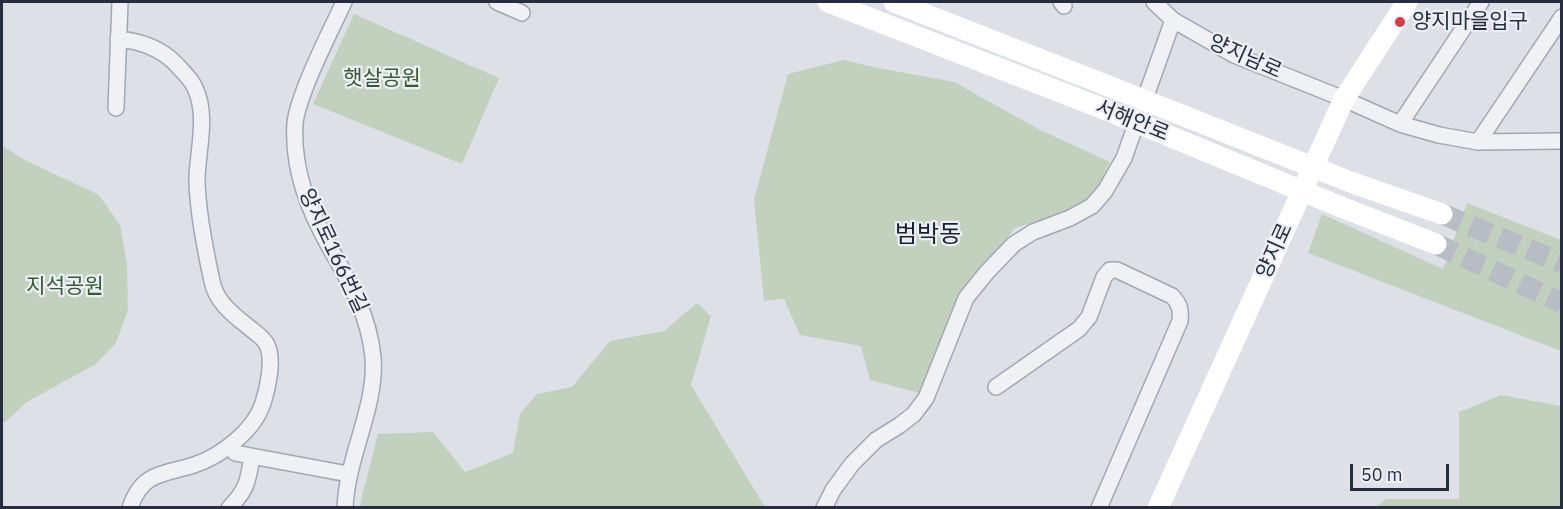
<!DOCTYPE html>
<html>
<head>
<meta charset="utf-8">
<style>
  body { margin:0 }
  #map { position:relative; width:1563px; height:509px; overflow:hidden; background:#dde0e7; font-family:"IBM Plex Sans",sans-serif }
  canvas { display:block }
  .frame { position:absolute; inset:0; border:3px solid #262d3e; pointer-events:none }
  .scale { position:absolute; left:1350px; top:464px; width:99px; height:27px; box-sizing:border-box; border:3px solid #262d3e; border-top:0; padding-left:8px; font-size:18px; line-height:21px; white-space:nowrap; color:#262d3e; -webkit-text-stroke:4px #eceff5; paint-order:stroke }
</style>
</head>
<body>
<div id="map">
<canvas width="1563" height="509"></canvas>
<div class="frame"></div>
<div class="scale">50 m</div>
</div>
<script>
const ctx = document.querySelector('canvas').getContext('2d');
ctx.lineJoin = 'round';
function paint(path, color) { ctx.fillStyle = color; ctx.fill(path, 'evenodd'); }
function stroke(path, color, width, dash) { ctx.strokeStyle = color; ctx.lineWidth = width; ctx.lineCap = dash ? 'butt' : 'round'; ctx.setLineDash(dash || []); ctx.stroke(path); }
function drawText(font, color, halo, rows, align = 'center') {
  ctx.font = font + ' "IBM Plex Sans","Noto Sans KR",sans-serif'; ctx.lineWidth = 4.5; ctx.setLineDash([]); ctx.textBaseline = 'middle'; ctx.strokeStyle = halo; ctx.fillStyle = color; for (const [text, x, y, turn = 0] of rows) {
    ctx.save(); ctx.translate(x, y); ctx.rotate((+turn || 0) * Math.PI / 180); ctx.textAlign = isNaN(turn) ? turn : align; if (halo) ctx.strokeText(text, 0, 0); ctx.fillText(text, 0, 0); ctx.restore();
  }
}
const green = new Path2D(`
  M 354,14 L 499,78 L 462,164 L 313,104 Z
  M 844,60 L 873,67 L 954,82 L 1038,129 L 1110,162 L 1099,185 L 1084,201 L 1051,217 L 1015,228 L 962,295 L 920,393 L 870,380 L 861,346 L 800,335 L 784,299 L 764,301 L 754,200 L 788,74 Z
  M 2,146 L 27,161 L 99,195 L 120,225 L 127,264 L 128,310 L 116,343 L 96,364 L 27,402 L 4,423 L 2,421 Z
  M 1467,203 L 1561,240 L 1561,351 L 1308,253 L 1322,214 L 1443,269 Z
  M 697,303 L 711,316 L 691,385 L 765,507 L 360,507 L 361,500 L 378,434 L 433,432 L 465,472 L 513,453 L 520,414 L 537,394 L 572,387 L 610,341 L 664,331 Z
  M 1501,395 L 1561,406 L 1561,507 L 1377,507 L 1386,499 L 1459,499 L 1459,412 Z`);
const secondaryTunnel = new Path2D(`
  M 1442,214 L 1562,263
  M 1436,244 L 1562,303`);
const street = new Path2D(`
  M 344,2 C 331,30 316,59 305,88 C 301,99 296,112 295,123 C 292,168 308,209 330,248 C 350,282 369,316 373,357 C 377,407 347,456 345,508
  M 497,2 L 522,13
  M 1061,2 L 1064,6
  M 1154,2 L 1173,20 L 1234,55 L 1344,99 L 1400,124 L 1439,135 L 1478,142 L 1562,141
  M 118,39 C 140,41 159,47 175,63 C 182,71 191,78 195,88 C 208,115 198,149 197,178 C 197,210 205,249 212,281 C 216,303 235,316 251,329 C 257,334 264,338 267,345 C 274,359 268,388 263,403 C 254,431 221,456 194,465 C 164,475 142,471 130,508
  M 116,108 L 120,2
  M 1400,124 L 1481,2
  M 1478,142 L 1562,17
  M 996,387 L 1079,329 L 1089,317 L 1104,277 L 1110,270 L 1117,270 L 1172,296 C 1180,304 1181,310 1180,321 L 1099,508
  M 235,453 L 348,474
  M 229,508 C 247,490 248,481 252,457
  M 824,508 L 833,490 L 852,464 L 876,440 L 900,425 L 914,414 L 926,398 L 966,298 L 987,272 L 1014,244 L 1033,232 L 1070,218 L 1092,206 L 1105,191 L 1124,158 L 1173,20`);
const secondary = new Path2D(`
  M 828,2 L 1104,109
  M 894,2 L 1116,89
  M 1353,183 L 1442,214
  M 1341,207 L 1436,244
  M 1158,508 L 1344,99 L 1407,2`);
const secondaryBridge = new Path2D(`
  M 1116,89 L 1353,183
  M 1104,109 L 1341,207`);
const markers = [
  [1400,22,6,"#d03e4c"]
];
const poiNames = [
  ["양지마을입구",1412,22]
];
const streetNames = [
  ["양지남로",1245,57,24],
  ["서해안로",1132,121,22],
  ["양지로166번길",333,251,65],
  ["양지로",1275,251,-66]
];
const parkNames = [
  ["햇살공원",382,79],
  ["지석공원",65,287]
];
const quarterNames = [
  ["범박동",928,235]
];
paint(green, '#c2d1be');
stroke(secondaryTunnel, '#b8bcc5', 21, [21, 10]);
stroke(street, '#a2a7b1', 18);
stroke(street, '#eff1f5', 15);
stroke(secondary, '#fff', 21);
stroke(secondaryBridge, '#fff', 21);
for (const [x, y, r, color] of markers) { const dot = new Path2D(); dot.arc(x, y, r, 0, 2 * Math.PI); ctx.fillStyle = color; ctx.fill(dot); stroke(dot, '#eceff5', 2); }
drawText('21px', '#262d3e', '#eceff5', poiNames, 'left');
drawText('21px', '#262d3e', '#eceff5', streetNames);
drawText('21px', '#385a33', '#eceff5', parkNames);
drawText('24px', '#191f2e', '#eceff5', quarterNames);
</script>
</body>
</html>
